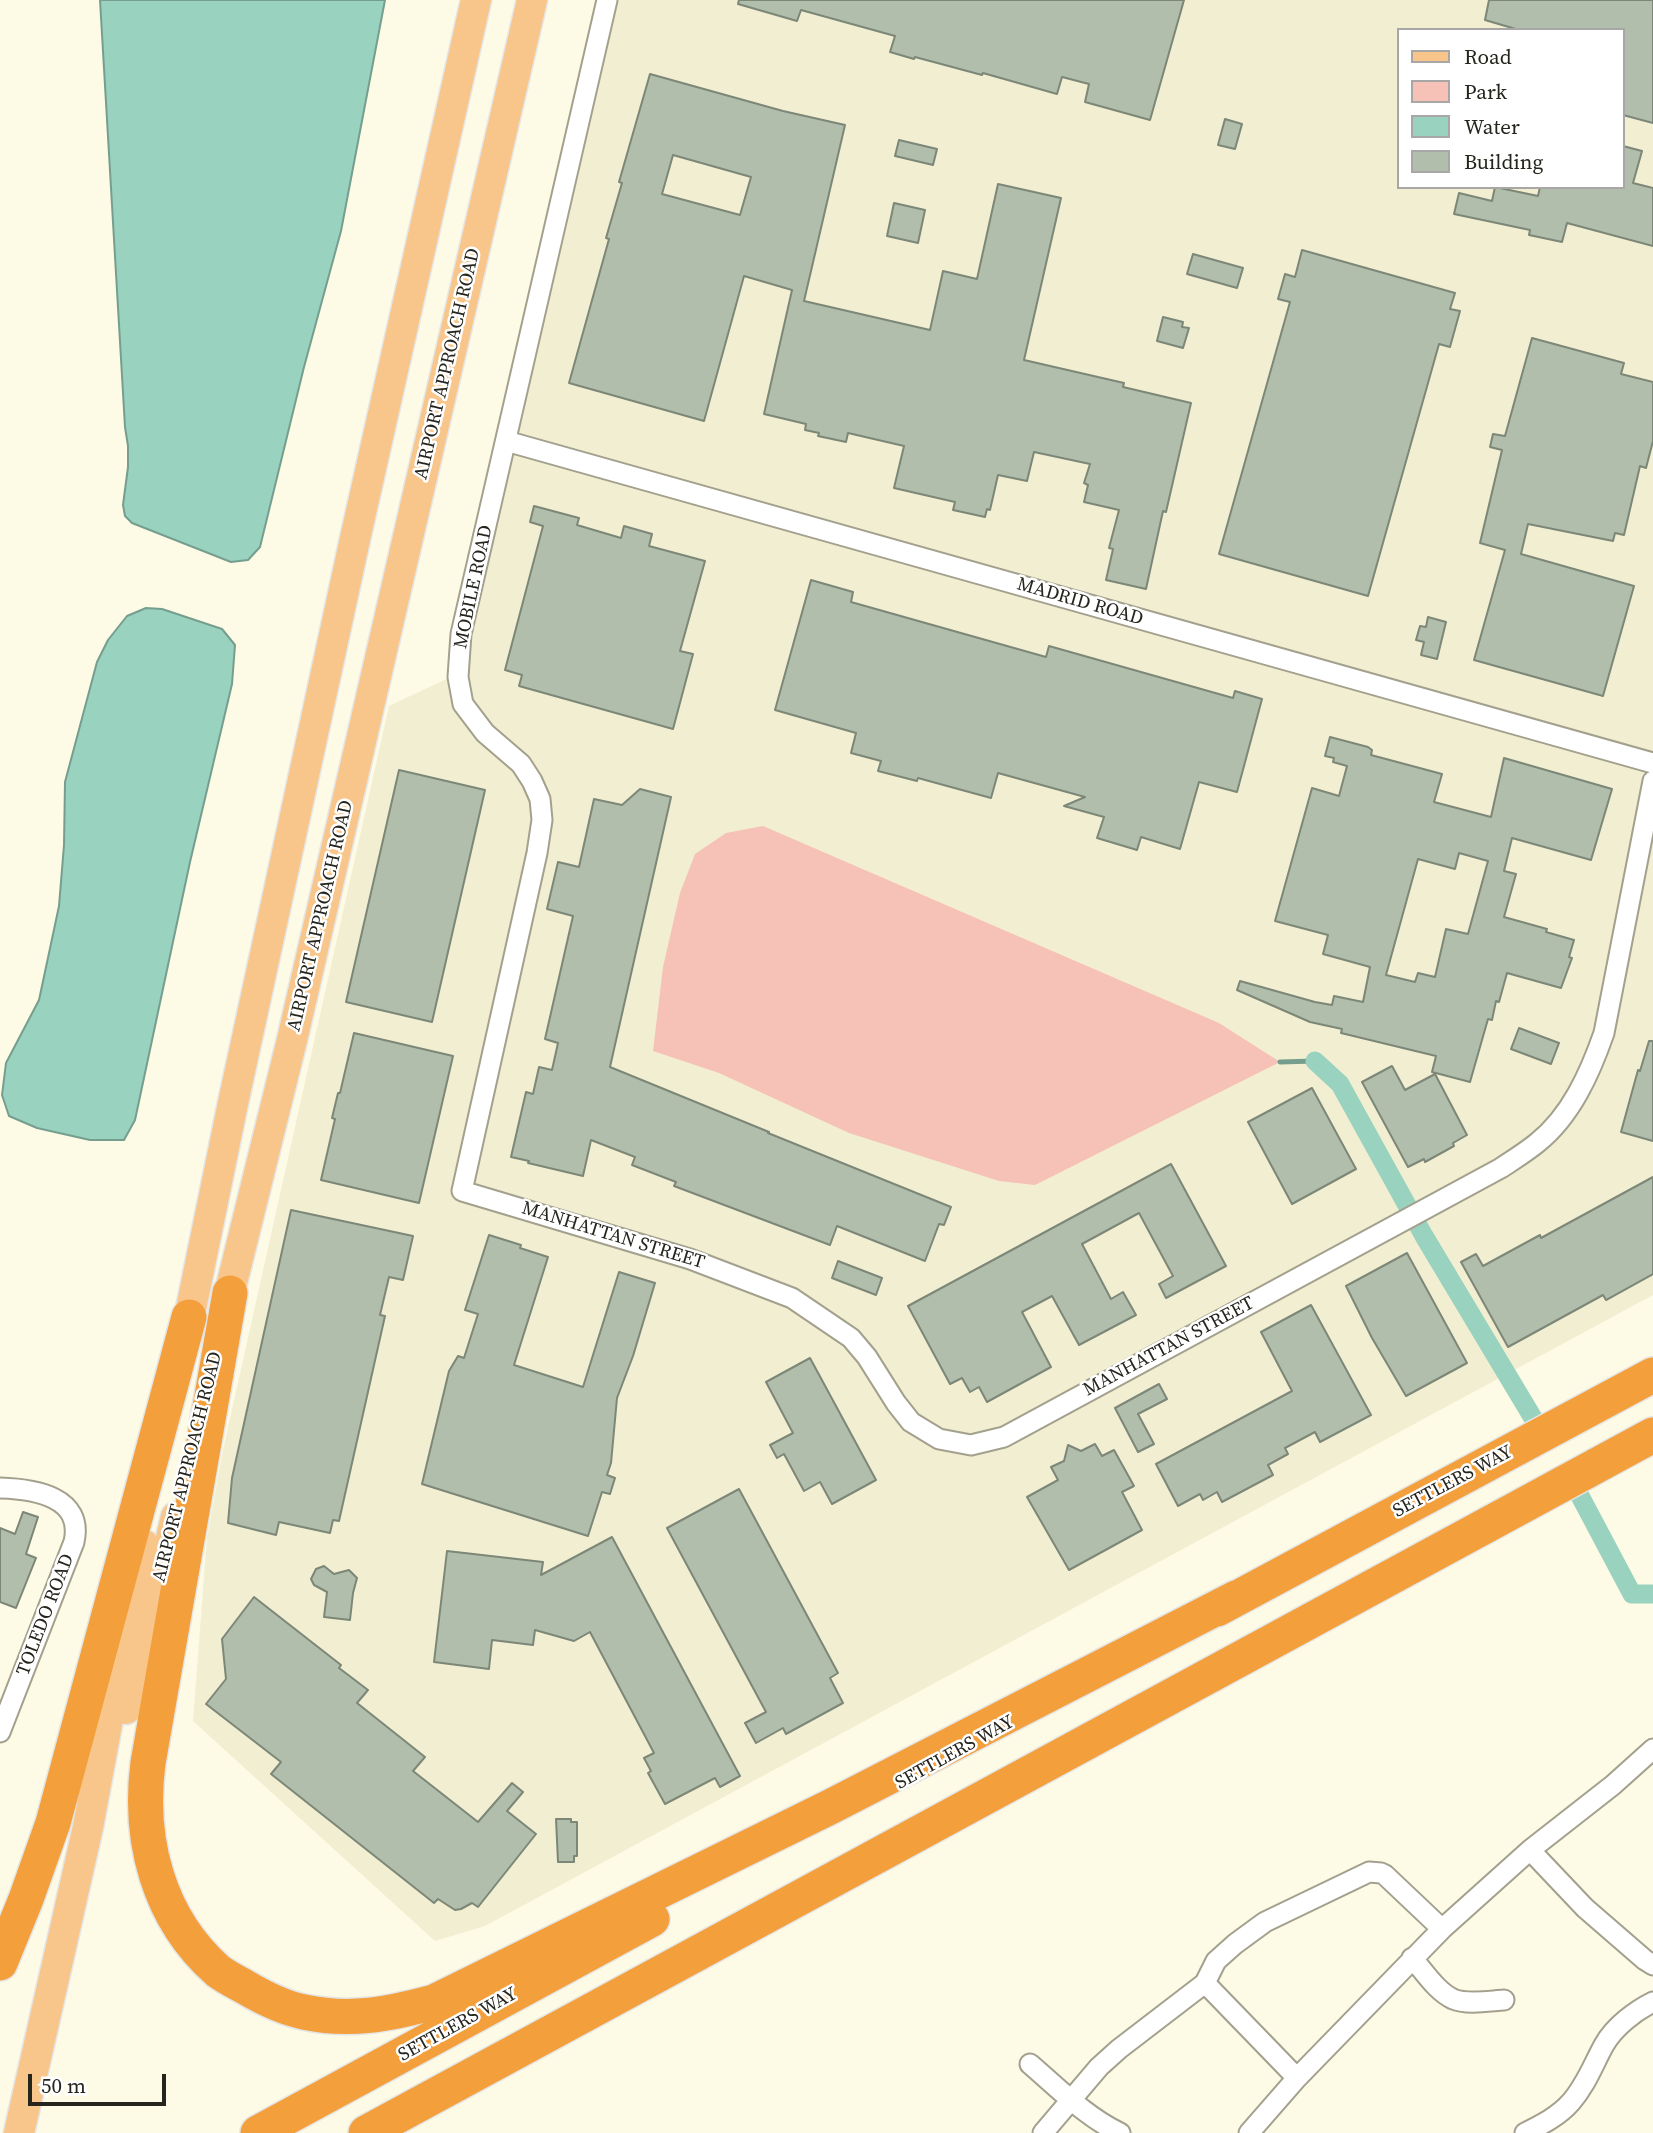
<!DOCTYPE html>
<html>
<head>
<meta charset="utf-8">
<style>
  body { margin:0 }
  #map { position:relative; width:1653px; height:2133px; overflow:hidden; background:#fdfae5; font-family:"Source Serif 4",serif }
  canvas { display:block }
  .legend { position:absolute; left:1397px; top:28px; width:228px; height:161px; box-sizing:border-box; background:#fff; border:2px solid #a8a7a5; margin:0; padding:9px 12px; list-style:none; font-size:21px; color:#25241d }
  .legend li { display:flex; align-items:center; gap:14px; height:35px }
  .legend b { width:35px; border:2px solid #a8a7a5 }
  .scale { position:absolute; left:28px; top:2074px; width:138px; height:32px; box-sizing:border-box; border:4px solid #25241d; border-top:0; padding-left:9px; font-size:21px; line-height:24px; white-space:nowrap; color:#25241d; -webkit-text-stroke:5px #fff; paint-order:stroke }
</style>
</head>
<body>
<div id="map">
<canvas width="1653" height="2133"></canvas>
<ul class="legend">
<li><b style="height:9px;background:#f8c58a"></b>Road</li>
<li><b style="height:19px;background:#f6c2b7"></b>Park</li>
<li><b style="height:19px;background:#99d2be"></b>Water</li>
<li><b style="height:19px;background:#b1beac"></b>Building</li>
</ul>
<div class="scale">50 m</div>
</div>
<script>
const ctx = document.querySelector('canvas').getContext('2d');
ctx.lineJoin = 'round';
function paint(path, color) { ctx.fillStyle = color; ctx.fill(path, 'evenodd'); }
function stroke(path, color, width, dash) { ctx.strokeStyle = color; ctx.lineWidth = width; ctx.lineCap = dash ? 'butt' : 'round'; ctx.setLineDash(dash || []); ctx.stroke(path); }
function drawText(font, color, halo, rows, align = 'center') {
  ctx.font = font + ' "Source Serif 4",serif'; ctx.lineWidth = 5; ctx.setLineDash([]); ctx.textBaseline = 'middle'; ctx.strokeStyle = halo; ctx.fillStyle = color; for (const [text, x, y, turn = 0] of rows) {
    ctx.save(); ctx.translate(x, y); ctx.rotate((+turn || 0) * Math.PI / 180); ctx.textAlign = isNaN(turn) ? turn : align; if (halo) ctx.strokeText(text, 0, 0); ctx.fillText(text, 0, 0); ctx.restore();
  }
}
const built = new Path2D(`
  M 609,0 L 1653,0 L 1653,1295 L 485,1926 L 435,1941 L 193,1721 L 207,1538 L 223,1450 L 389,706 L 457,674 ZM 1399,30 L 1623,30 L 1623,187 L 1399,187 Z`);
const green = new Path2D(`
  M 763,826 L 1219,1023 L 1280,1062 L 1035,1185 L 999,1181 L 849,1133 L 719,1073 L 653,1051 L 663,967 L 680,893 L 695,854 L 726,833 Z`);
const water = new Path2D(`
  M 100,0 L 385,0 L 341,231 L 304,367 L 260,547 L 248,560 L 231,562 L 132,523 L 125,516 L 123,505 L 128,467 L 128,446 L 125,427 Z
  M 146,608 L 162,609 L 222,629 L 235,645 L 232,684 L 190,862 L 135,1120 L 124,1140 L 90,1140 L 37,1128 L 9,1116 L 2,1095 L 6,1063 L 39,1000 L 59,906 L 64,845 L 65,782 L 97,662 L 108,640 L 127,616 Z`);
const stream = new Path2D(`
  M 1280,1062 L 1315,1061`);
const canal = new Path2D(`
  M 1315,1061 L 1340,1084 L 1424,1236 L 1533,1418
  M 1579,1494 L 1632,1594 L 1653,1594`);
const building = new Path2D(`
  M 739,0 L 1184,0 L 1150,120 L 1085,102 L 1089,84 L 1062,77 L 1057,94 L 983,73 L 982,75 L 915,57 L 914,59 L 890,52 L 895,36 L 801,10 L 797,21 L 738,4 Z
  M 1489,0 L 1653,0 L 1653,123 L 1623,115 L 1623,30 L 1519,30 L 1485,20 Z
  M 650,74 L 783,111 L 845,125 L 804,301 L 930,330 L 943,271 L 977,279 L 998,184 L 1061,198 L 1024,360 L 1124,383 L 1123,387 L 1191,403 L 1166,512 L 1163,511 L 1146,589 L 1106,580 L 1113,549 L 1109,548 L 1119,510 L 1084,502 L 1088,485 L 1084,483 L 1090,464 L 1034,452 L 1027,481 L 998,475 L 990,510 L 987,509 L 985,517 L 953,510 L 955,502 L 894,488 L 904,446 L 848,433 L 846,442 L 818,436 L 819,433 L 805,430 L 806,424 L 764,414 L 792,290 L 744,276 L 704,421 L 569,383 L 609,239 L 606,238 L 622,183 L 619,182 ZM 673,155 L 751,177 L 740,215 L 662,194 Z
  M 1225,119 L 1242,124 L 1235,149 L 1218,145 Z
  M 899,140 L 937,149 L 933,165 L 895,156 Z
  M 1623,146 L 1642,151 L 1633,183 L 1653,188 L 1653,246 L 1567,223 L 1562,242 L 1529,235 L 1530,230 L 1454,214 L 1459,193 L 1492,201 L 1495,187 L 1538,196 L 1540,187 L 1623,187 Z
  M 894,203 L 925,210 L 918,243 L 887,236 Z
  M 1302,250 L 1455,293 L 1450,309 L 1460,311 L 1450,347 L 1439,344 L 1368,596 L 1219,554 L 1290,302 L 1278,299 L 1285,274 L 1295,277 Z
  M 1193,254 L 1243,268 L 1237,288 L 1187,274 Z
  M 1163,317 L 1183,322 L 1182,327 L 1189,328 L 1183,348 L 1157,341 Z
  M 1532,338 L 1624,363 L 1621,374 L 1653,382 L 1653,441 L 1646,468 L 1640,466 L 1624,535 L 1615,533 L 1613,541 L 1528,524 L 1521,554 L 1634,586 L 1603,696 L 1474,660 L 1505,550 L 1480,543 L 1502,450 L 1490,447 L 1493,434 L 1505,436 Z
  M 534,506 L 579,518 L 577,525 L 621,538 L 624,526 L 652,534 L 649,546 L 705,561 L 680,651 L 693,654 L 673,729 L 519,686 L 522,675 L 505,670 L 543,526 L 530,522 Z
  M 811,580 L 853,592 L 851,602 L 1046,657 L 1049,646 L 1233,698 L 1235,691 L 1262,699 L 1237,792 L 1199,782 L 1180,849 L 1141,837 L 1137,850 L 1097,838 L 1104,817 L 1064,806 L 1085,797 L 998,773 L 991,798 L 918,778 L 917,781 L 878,771 L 881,761 L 851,753 L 856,733 L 775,710 Z
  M 1428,617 L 1446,622 L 1437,659 L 1421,655 L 1424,642 L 1416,640 L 1420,626 L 1426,627 Z
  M 1330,737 L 1368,747 L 1372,750 L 1371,755 L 1442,774 L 1434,802 L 1491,817 L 1504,758 L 1612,789 L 1591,860 L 1512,838 L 1504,871 L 1516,874 L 1504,917 L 1547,929 L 1546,932 L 1574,940 L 1569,957 L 1572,958 L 1561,988 L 1507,973 L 1499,1002 L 1496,1001 L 1492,1020 L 1488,1019 L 1470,1082 L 1432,1072 L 1436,1056 L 1341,1033 L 1342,1029 L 1310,1022 L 1237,990 L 1240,981 L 1315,1002 L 1332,1005 L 1334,996 L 1363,1002 L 1370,967 L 1323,954 L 1328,935 L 1275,921 L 1312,788 L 1339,796 L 1347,766 L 1333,762 L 1334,758 L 1325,756 ZM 1459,853 L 1488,861 L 1468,934 L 1446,929 L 1435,977 L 1418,973 L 1415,982 L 1386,975 L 1418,859 L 1455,869 Z
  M 399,770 L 485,790 L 432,1022 L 346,1002 Z
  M 640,789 L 671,797 L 610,1067 L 769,1132 L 768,1133 L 951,1207 L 944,1225 L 939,1224 L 925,1261 L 837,1226 L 830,1245 L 674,1186 L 676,1182 L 632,1165 L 635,1157 L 591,1140 L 583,1176 L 528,1163 L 529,1161 L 511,1157 L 526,1092 L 533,1094 L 539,1067 L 552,1070 L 558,1043 L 545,1039 L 573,916 L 547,909 L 558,862 L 579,867 L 594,799 L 622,805 Z
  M 1519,1028 L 1559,1043 L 1551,1064 L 1511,1049 Z
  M 354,1033 L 453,1056 L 419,1203 L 321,1180 L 335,1119 L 332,1118 L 338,1093 L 340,1093 Z
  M 1649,1041 L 1653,1041 L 1653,1141 L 1621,1132 L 1638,1070 L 1640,1071 Z
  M 1392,1066 L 1405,1090 L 1435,1074 L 1467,1135 L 1453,1143 L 1454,1146 L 1425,1162 L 1424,1159 L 1408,1167 L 1362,1082 Z
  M 1312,1088 L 1356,1169 L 1292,1204 L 1248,1122 Z
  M 1171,1164 L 1226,1266 L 1166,1298 L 1159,1284 L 1173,1276 L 1139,1213 L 1082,1244 L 1111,1299 L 1123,1292 L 1136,1315 L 1079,1345 L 1052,1296 L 1022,1312 L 1051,1367 L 987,1402 L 979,1387 L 970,1392 L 962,1378 L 950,1384 L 908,1306 Z
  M 1653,1177 L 1653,1274 L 1606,1300 L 1603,1295 L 1508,1347 L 1461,1262 L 1476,1254 L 1483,1266 L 1540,1235 L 1541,1238 Z
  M 291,1210 L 413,1236 L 403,1280 L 389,1277 L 380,1315 L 385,1316 L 339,1521 L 333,1520 L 330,1533 L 279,1522 L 276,1535 L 228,1523 L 232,1478 Z
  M 489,1235 L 521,1245 L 520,1248 L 548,1257 L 514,1365 L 583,1387 L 619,1272 L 655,1283 L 633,1356 L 617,1398 L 611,1463 L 607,1475 L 615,1478 L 610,1494 L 602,1492 L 588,1536 L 422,1484 L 449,1371 L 458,1356 L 464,1358 L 478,1314 L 465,1310 Z
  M 1407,1253 L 1467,1363 L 1406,1396 L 1372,1338 L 1346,1286 Z
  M 838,1261 L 882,1278 L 876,1295 L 832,1278 Z
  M 1311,1305 L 1371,1415 L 1320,1442 L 1315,1432 L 1285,1448 L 1288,1454 L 1268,1465 L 1273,1475 L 1222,1502 L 1217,1492 L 1203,1500 L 1200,1494 L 1178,1506 L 1156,1464 L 1292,1391 L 1261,1332 Z
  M 810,1358 L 876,1480 L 832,1504 L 820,1482 L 804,1491 L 784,1454 L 777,1458 L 770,1445 L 793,1433 L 766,1382 Z
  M 1159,1384 L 1167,1399 L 1138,1414 L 1154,1444 L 1138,1452 L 1115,1408 Z
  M 1095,1444 L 1102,1456 L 1114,1450 L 1134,1486 L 1122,1492 L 1142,1530 L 1069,1570 L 1027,1497 L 1058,1480 L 1051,1467 L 1064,1461 L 1068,1445 L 1081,1451 Z
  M 739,1489 L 838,1673 L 830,1678 L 843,1703 L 786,1734 L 783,1728 L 756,1743 L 745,1723 L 766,1712 L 667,1528 Z
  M 23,1512 L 38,1517 L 26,1554 L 36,1558 L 16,1608 L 0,1602 L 0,1528 L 15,1534 Z
  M 612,1537 L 740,1776 L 720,1787 L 715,1778 L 665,1804 L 648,1773 L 651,1771 L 644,1758 L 654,1753 L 590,1632 L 574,1641 L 535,1630 L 533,1645 L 492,1640 L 489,1669 L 434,1662 L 447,1551 L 543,1562 L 541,1575 Z
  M 324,1566 L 334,1574 L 349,1570 L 357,1578 L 353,1593 L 350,1620 L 324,1617 L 327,1592 L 314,1585 L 311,1579 L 316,1569 Z
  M 254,1597 L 341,1665 L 339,1668 L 368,1690 L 357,1703 L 425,1757 L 413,1771 L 478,1822 L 512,1783 L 523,1792 L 507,1811 L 536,1834 L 478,1907 L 472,1903 L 461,1909 L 455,1910 L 438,1899 L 434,1903 L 271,1774 L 281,1762 L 206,1704 L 226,1679 L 222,1639 Z
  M 556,1819 L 571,1819 L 571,1822 L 577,1822 L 577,1856 L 574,1856 L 574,1862 L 558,1862 Z`);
const street = new Path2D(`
  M 607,0 L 461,634 L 458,677 L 463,704 L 485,733 L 521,764 L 532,781 L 540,799 L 542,820 L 537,853 L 462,1191 L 690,1259 L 792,1298 L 851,1338 L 867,1357 L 896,1403 L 911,1422 L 939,1439 L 971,1445 L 1004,1437 L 1501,1168 C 1513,1160 1526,1152 1537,1143 C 1571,1116 1590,1073 1604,1033 L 1653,781
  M 506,441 L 1653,763
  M 0,1488 C 35,1489 84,1497 74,1542 L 0,1732
  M 1530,1850 L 1585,1908 L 1645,1960 L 1653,1965
  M 1412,1958 C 1424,1971 1436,1991 1453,1999 C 1467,2005 1489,2001 1504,2000
  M 1205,1983 L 1297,2078
  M 1030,2064 C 1058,2088 1086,2117 1120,2133
  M 1043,2133 L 1099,2067 L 1119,2049 L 1205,1983 L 1216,1961 L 1235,1944 L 1265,1922 L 1369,1872 L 1381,1873 L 1385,1875 L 1442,1929
  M 1249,2133 L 1297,2078 L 1442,1929 L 1530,1850 L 1613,1785 L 1653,1749
  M 1525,2133 C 1541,2125 1559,2116 1571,2102 C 1586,2085 1593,2065 1604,2045 C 1614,2027 1635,2011 1653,2002`);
const primary = new Path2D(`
  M 224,1315 L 292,1040 L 532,0
  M 185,1338 L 233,1103 L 355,539 L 476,0
  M 126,1709 L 141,1663 L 176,1517
  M 19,2133 L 88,1827 L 120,1654 L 144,1545`);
const highway = new Path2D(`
  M 230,1293 L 148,1763 C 138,1840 158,1918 218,1971 C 226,1977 236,1982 245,1987 C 262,1997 284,2008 304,2012 C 350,2022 390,2014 434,2002 L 830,1807 L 1236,1598
  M 1217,1609 L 1653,1375
  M 0,1963 L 26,1899 L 53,1823 L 189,1317
  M 258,2133 L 652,1919
  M 366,2133 L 1653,1435`);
const streetNames = [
  ["AIRPORT APPROACH ROAD",448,364,-77],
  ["MOBILE ROAD",474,587,-78],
  ["MADRID ROAD",1080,602,16],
  ["AIRPORT APPROACH ROAD",321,916,-77],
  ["MANHATTAN STREET",613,1236,17],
  ["MANHATTAN STREET",1169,1347,-28],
  ["AIRPORT APPROACH ROAD",188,1467,-76],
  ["SETTLERS WAY",1453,1482,-28],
  ["TOLEDO ROAD",46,1615,-69],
  ["SETTLERS WAY",955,1753,-29],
  ["SETTLERS WAY",458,2025,-29]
];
paint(built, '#f2eed1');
paint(green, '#f6c2b7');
paint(water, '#99d2be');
stroke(water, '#769e8e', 2);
stroke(stream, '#769e8e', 5);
stroke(canal, '#99d2be', 19);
paint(building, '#b1beac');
stroke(building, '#7c8777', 2);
stroke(street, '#a3a08d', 23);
stroke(primary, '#e5e5e4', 33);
stroke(highway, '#e5e5e4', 38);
stroke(street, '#fff', 19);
stroke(primary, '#f8c58a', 30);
stroke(highway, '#f39f3c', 35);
drawText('19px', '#25241d', '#fff', streetNames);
</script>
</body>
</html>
